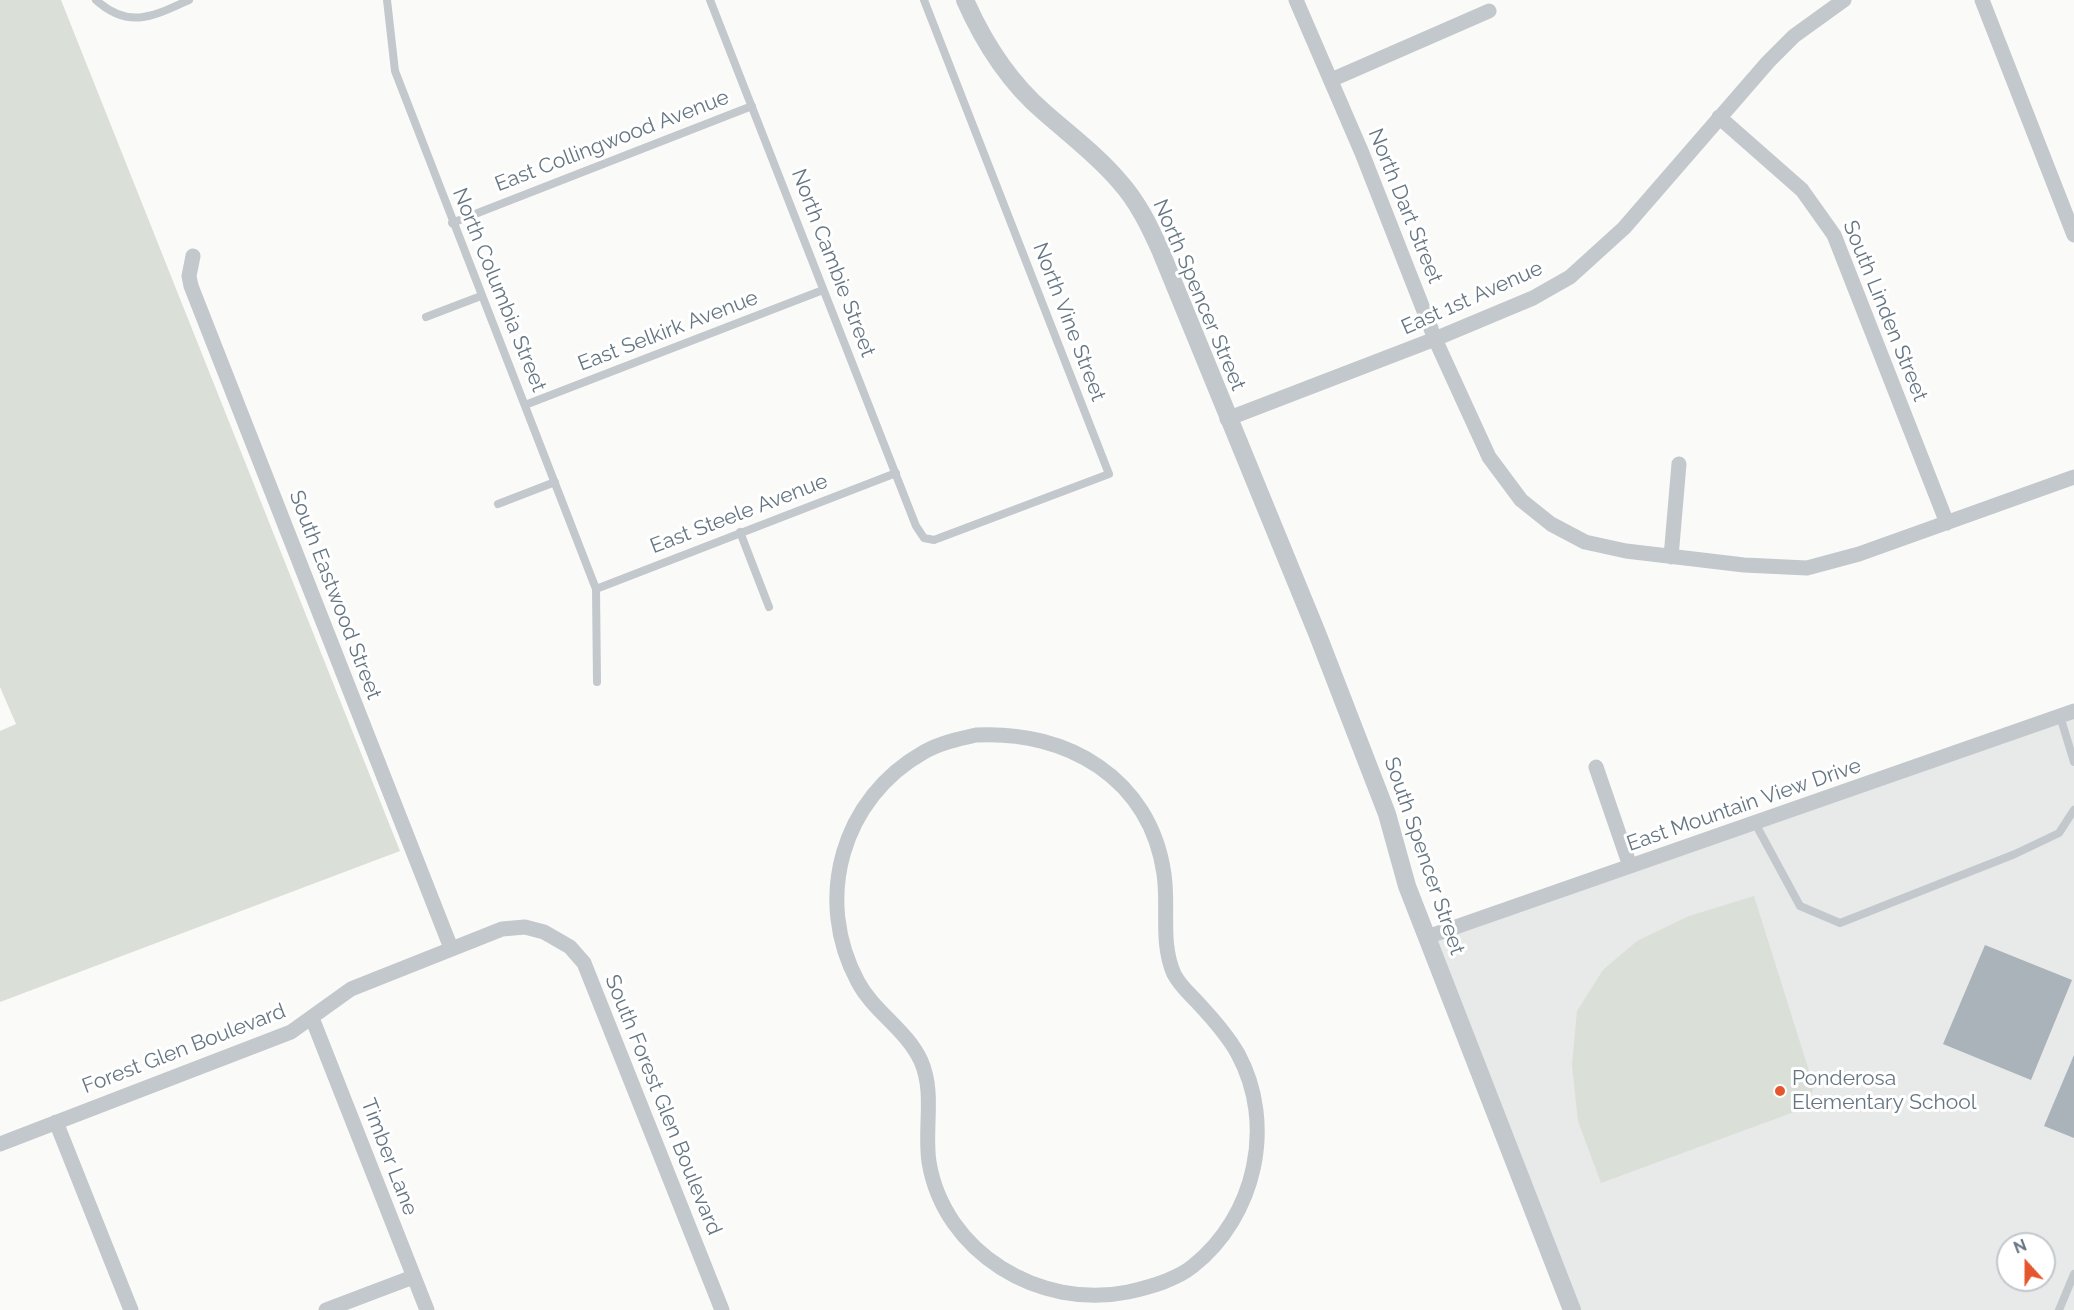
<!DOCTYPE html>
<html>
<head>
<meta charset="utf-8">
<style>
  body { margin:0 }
  #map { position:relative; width:2074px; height:1310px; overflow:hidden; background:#fafaf8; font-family:Raleway,sans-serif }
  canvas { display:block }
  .north { position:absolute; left:1996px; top:1232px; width:60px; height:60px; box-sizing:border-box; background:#fff; border:2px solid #c1c8cd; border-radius:50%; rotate:339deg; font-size:16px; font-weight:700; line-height:24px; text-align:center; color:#657683 }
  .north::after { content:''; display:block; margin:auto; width:21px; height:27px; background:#e4572e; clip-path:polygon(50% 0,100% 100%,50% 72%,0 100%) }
</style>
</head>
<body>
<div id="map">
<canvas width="2074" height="1310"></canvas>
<div class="north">N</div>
</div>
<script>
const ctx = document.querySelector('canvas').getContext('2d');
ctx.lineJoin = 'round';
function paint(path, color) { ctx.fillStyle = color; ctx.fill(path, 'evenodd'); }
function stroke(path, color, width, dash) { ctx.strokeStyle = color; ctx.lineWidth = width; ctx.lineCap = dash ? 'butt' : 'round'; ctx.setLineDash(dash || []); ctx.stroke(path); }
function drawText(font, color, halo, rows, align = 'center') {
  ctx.font = font + ' Raleway,sans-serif'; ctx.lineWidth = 6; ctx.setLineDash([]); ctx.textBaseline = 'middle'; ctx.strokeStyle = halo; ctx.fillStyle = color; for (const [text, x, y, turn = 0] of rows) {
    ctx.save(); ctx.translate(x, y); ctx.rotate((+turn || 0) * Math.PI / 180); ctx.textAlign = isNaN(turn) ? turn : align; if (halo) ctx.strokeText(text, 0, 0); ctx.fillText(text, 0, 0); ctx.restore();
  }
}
const built = new Path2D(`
  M 2074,711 L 2074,1310 L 1572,1310 L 1427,937 ZM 2008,1244 L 2044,1244 L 2044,1280 L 2008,1280 Z`);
const green = new Path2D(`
  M 0,0 L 61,0 L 400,851 L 0,1002 L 0,731 L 16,724 L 0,687 Z
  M 1754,896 L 1814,1087 L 1805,1108 L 1601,1183 L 1578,1121 L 1572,1065 L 1577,1011 L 1603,970 L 1637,941 L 1689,916 Z`);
const building = new Path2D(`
  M 1985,945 L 2072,980 L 2031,1080 L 1943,1044 Z
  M 2074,1055 L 2074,1138 L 2044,1126 Z`);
const service = new Path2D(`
  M 96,0 C 129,30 154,16 189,0
  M 387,0 L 395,71 L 596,589 L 597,682
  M 710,0 L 916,526 L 924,538 L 934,540 L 1109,474 L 924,0
  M 452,223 L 752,106
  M 426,317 L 481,296
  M 525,405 L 823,290
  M 498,504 L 555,482
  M 740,532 L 769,607
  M 596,589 L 896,473
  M 2060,716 L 2074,762
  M 1755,823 L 1800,906 L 1840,923 L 2015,854 L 2059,833 L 2074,810
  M 2059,1310 L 2074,1274`);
const minor = new Path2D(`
  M 1296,0 L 1362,153 L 1435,339 L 1489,457 L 1521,500 L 1551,524 L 1585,542 L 1626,551 L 1744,565 L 1807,568 L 1859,554 L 2074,477
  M 1982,0 L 2074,235
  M 1331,80 L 1489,11
  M 1719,117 L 1802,190 L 1834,235 L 1947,523
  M 193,256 L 189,276 L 191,286 L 451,948
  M 1227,419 L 1435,339 L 1533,298 L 1570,277 L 1624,228 L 1768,62 L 1794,36 L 1844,0
  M 1671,557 L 1679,464
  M 976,735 C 1067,730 1150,778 1164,874 C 1169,908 1160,942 1174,974 C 1180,986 1191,995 1199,1004 C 1213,1019 1228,1036 1238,1054 C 1276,1124 1256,1216 1193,1266 C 1176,1280 1150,1287 1128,1292 C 1040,1310 944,1253 929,1162 C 924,1128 935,1093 921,1061 C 906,1029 874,1012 858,982 C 813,899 842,798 924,752 C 940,743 958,739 976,735 Z
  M 1596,767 L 1630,866
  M 1427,937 L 2074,711
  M 312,1018 L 427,1310
  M 56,1122 L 131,1310
  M 0,1144 L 291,1032 L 351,989 L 502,929 L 525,927 L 544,932 L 570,947 L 584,963 L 722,1310
  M 326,1310 L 413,1277`);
const tertiary = new Path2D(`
  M 965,0 C 984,43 1008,81 1044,112 C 1070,135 1097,155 1119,181 C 1138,202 1150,227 1161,252 L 1317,633 L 1387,814 L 1407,886 L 1572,1310`);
const markers = [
  [1780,1091,6,"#e4572e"]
];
const streetNames = [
  ["East Collingwood Avenue",612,141,-21],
  ["North Dart Street",1405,206,68],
  ["North Cambie Street",833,263,69],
  ["North Columbia Street",499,290,68],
  ["North Spencer Street",1199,295,67],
  ["East 1st Avenue",1472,298,-24],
  ["South Linden Street",1885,311,68],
  ["North Vine Street",1069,322,69],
  ["East Selkirk Avenue",668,331,-21],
  ["East Steele Avenue",739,514,-21],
  ["South Eastwood Street",335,595,69],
  ["East Mountain View Drive",1744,805,-19],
  ["South Spencer Street",1424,856,71],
  ["Forest Glen Boulevard",184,1049,-21],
  ["South Forest Glen Boulevard",663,1105,68],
  ["Timber Lane",389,1157,69]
];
const poiNames = [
  ["Ponderosa",1792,1079],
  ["Elementary School",1792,1103]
];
paint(built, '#e8e9e9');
paint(green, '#dadfd7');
paint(building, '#aab3b9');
stroke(service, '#c3c8cc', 8);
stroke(minor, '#c3c8cc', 15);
stroke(tertiary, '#c3c8cc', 18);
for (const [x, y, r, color] of markers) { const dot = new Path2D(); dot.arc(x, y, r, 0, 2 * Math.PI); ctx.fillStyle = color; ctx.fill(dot); stroke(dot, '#fff', 2); }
drawText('21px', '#657683', '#fff', streetNames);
drawText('21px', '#657683', '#fff', poiNames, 'left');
</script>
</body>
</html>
